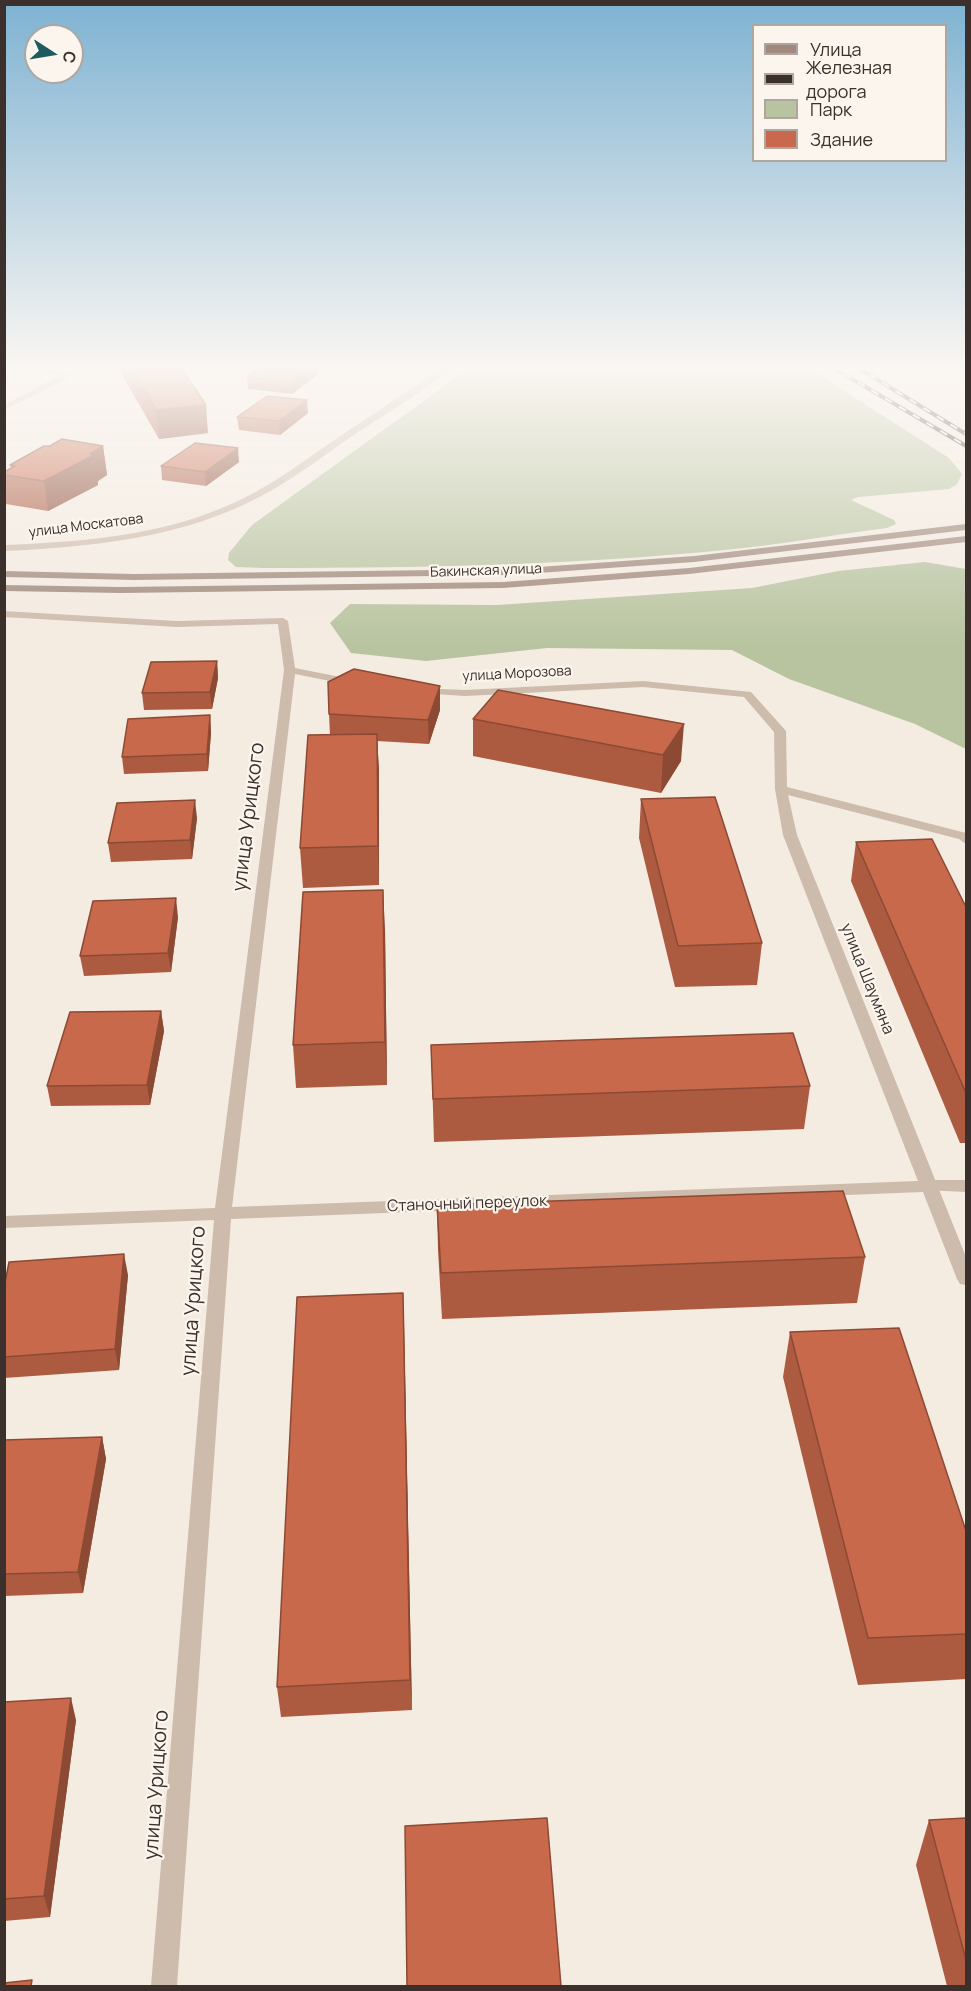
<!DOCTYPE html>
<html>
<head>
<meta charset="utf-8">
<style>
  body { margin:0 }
  #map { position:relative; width:971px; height:1991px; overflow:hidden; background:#f4ebe1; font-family:Manrope,sans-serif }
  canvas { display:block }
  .frame { position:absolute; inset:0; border:6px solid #3b302b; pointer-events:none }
  .legend { position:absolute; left:752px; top:24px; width:195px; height:138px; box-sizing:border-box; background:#fbf5ee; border:2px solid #aea6a0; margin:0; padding:8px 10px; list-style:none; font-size:18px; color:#3b302b }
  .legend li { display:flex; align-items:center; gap:12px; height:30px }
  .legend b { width:30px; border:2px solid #aea6a0 }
  .north { position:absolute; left:24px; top:24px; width:60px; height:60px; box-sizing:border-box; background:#fbf5ee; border:2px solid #aea6a0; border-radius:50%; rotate:102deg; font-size:16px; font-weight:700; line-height:24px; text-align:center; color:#3b302b }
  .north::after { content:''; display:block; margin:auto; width:21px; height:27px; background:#1f5a5e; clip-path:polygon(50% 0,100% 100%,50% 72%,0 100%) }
</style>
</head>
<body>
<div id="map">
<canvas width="971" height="1991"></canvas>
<div class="frame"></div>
<ul class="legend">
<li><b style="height:8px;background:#a18a7d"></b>Улица</li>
<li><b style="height:8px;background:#3b302b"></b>Железная дорога</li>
<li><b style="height:16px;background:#b8c4a0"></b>Парк</li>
<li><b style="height:16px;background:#c8694b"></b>Здание</li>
</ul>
<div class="north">С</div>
</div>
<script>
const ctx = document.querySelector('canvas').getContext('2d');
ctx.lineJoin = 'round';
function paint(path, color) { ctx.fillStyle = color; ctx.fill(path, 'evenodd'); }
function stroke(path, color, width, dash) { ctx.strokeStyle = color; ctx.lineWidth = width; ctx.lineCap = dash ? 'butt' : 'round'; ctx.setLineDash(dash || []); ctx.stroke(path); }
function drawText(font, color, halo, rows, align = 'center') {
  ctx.font = font + ' Manrope,sans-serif'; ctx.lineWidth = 4.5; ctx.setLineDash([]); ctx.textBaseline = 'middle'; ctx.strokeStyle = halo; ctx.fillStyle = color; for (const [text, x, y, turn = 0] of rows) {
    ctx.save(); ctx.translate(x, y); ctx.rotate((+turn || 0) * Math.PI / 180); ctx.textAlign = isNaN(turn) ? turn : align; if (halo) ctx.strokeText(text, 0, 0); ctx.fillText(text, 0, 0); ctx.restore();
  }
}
const green = new Path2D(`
  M 472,366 L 805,366 L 949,458 L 962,474 L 957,484 L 949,489 L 858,497 L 851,500 L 894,520 L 896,524 L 887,528 C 845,533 803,541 761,546 C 596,565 429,568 263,568 L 236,567 L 228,560 L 229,553 L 252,525 Z
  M 925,562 L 966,569 L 966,749 L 915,724 L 789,679 L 732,650 L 547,648 L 426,661 L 351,653 L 330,623 L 350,604 L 497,605 L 752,588 L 838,571 Z`);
const service = new Path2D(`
  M 18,366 L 51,368 L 67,375 L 65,380 L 4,410 L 4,405 L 59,376 Z
  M 930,1180 L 966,1180 L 966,1192 L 924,1190 L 921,1186 L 924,1182 Z`);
const minor = new Path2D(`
  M 445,366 L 454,366 C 426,391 391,410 360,431 C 328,452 298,476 265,494 C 185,538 93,547 4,551 L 4,545 C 80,542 159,536 229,505 C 266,489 297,466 330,443 C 368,417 407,392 445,366 Z
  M 4,611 L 177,621 L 283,618 L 288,621 L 295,668 L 355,680 L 361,683 L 355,686 L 295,674 L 232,1207 L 918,1181 L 783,835 L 775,789 L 774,732 L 744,697 L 643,687 L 465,696 L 420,693 L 414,690 L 416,688 L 465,690 L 643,681 L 751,692 L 786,731 L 787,787 L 966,833 L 966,844 L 959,839 L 788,795 L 797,835 L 966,1257 L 966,1285 L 960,1284 L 957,1279 L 923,1192 L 231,1219 L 177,1986 L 151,1986 L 214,1220 L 4,1228 L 4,1216 L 215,1208 L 284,670 L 278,624 L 177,627 L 4,617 Z`);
const secondary = new Path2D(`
  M 966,524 L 966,530 L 694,562 L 510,575 L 134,580 L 4,577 L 4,571 L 134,574 L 510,569 L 694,556 Z
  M 966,536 L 966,542 L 689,574 L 503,588 L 121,593 L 4,591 L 4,585 L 121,587 L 503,582 L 689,568 Z`);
const rail = new Path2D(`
  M 830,366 L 966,446
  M 855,366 L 966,434`);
const wall = new Path2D(`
  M 117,366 L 180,366 L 208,433 L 159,439 Z
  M 317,375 L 292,394 L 248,389 L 247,377 Z
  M 308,413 L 280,435 L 239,430 L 237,417 Z
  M 50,446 L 103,446 L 107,475 L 98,481 L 98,485 L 48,511 L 6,504 L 4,497 L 4,472 L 11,468 L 10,465 Z
  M 239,462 L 206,486 L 162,480 L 161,466 Z
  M 217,661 L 218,678 L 212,709 L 144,710 L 142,693 Z
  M 440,686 L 440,710 L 429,744 L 377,741 L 379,771 L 379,885 L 303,888 L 300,848 L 330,735 L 329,714 Z
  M 498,690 L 681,761 L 661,793 L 473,756 L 473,719 Z
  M 210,715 L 211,733 L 208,771 L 124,774 L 122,757 Z
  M 641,799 L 762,943 L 757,985 L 675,987 L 639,838 Z
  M 197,818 L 192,859 L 111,862 L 108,843 Z
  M 856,842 L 966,907 L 966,1143 L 960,1143 L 851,881 Z
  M 178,917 L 171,972 L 84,976 L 80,956 Z
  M 385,930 L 387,1085 L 296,1088 L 293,1045 Z
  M 161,1011 L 164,1031 L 150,1105 L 51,1106 L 47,1086 Z
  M 431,1045 L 810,1086 L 804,1129 L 434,1142 Z
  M 437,1205 L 865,1257 L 857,1303 L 442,1319 L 438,1250 Z
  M 128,1275 L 119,1370 L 4,1378 L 4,1288 Z
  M 403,1293 L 412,1710 L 281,1717 L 277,1687 Z
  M 790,1332 L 966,1531 L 966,1679 L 858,1685 L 783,1377 Z
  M 102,1437 L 106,1459 L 83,1593 L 4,1596 L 4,1440 Z
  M 4,1702 L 76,1720 L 50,1917 L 4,1921 Z
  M 966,1818 L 966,1986 L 947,1986 L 916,1865 L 929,1820 Z`);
const shadedWall = new Path2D(`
  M 312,366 L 317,366 L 317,375 L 292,394 L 291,381 Z
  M 307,400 L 308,413 L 280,435 L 279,421 Z
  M 206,405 L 208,433 L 159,439 L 156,410 Z
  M 103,446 L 107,475 L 98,481 L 98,485 L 48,511 L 44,481 Z
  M 238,448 L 239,462 L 206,486 L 205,472 Z
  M 217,661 L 218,678 L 212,709 L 210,692 Z
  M 440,686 L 440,710 L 429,744 L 428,720 Z
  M 210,715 L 211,733 L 208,771 L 207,754 Z
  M 684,724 L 681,761 L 661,793 L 663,755 Z
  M 377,734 L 379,771 L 379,885 L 378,846 Z
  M 195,800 L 197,818 L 192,859 L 190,840 Z
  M 383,890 L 385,930 L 387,1085 L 385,1042 Z
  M 176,898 L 178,917 L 171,972 L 168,953 Z
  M 161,1011 L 164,1031 L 150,1105 L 147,1085 Z
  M 124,1254 L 128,1275 L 119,1370 L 115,1349 Z
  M 403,1293 L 404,1323 L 412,1710 L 410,1680 Z
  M 102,1437 L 106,1459 L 83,1593 L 78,1572 Z
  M 71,1698 L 76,1720 L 50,1917 L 44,1896 Z`);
const building = new Path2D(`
  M 130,366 L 180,366 L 206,405 L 156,410 Z
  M 262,366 L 312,366 L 291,381 L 247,377 Z
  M 267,396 L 307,400 L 279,421 L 237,417 Z
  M 62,439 L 103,446 L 90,454 L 94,455 L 44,481 L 4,475 L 4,472 L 15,466 L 10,465 L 44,446 L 50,446 Z
  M 195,443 L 238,448 L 205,472 L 161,466 Z
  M 217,661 L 210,692 L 142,693 L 151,662 Z
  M 354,669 L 440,686 L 428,720 L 329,714 L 328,682 Z
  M 498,690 L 684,724 L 663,755 L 473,719 Z
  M 210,715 L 207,754 L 122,757 L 128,719 Z
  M 377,734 L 378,846 L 300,848 L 308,735 Z
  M 715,797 L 762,943 L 678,946 L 641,799 Z
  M 195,800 L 190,840 L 108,843 L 117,803 Z
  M 932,839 L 966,907 L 966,1093 L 856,842 Z
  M 383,890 L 385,1042 L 293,1045 L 303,892 Z
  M 176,898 L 168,953 L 80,956 L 93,901 Z
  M 161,1011 L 147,1085 L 47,1086 L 70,1012 Z
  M 793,1033 L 810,1086 L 433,1099 L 431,1045 Z
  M 843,1191 L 865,1257 L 441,1273 L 437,1205 Z
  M 124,1254 L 115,1349 L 4,1357 L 4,1288 L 9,1262 Z
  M 403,1293 L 410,1680 L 277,1687 L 297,1297 Z
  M 899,1328 L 966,1531 L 966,1634 L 868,1638 L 790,1332 Z
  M 102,1437 L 78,1572 L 4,1574 L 4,1440 Z
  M 71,1698 L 44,1896 L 4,1899 L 4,1702 Z
  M 547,1818 L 561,1986 L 407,1986 L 405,1826 Z
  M 966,1818 L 966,1960 L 929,1820 Z
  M 32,1980 L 31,1986 L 4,1986 L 4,1983 Z`);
const farStreetnames = [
  ["улица Москатова",86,526,-7],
  ["Бакинская улица",486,571,-2],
  ["улица Морозова",517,674,-3]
];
const streetNames = [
  ["улица Шаумяна",867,979,68],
  ["Станочный переулок",467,1204,-2]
];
const nearStreetnames = [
  ["улица Урицкого",249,817,-83],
  ["улица Урицкого",194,1301,-86],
  ["улица Урицкого",157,1785,-86]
];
paint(green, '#b8c4a0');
paint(service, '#cdbbac');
paint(minor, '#cdbbac');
paint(secondary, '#a18a7d');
stroke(rail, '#3b302b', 4);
stroke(rail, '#fbf5ee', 2, [8]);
paint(wall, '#ac5a40');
paint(shadedWall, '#8c4a34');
paint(building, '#c8694b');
stroke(building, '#8c4a34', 1.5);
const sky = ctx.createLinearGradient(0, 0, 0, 645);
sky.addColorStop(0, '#7eb2d2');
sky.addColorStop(0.57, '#faf6f2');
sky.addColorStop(1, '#faf6f200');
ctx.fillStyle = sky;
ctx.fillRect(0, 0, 971, 645);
drawText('14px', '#3b302b', '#fbf5ee', farStreetnames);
drawText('16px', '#3b302b', '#fbf5ee', streetNames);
drawText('20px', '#3b302b', '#fbf5ee', nearStreetnames);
</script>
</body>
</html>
